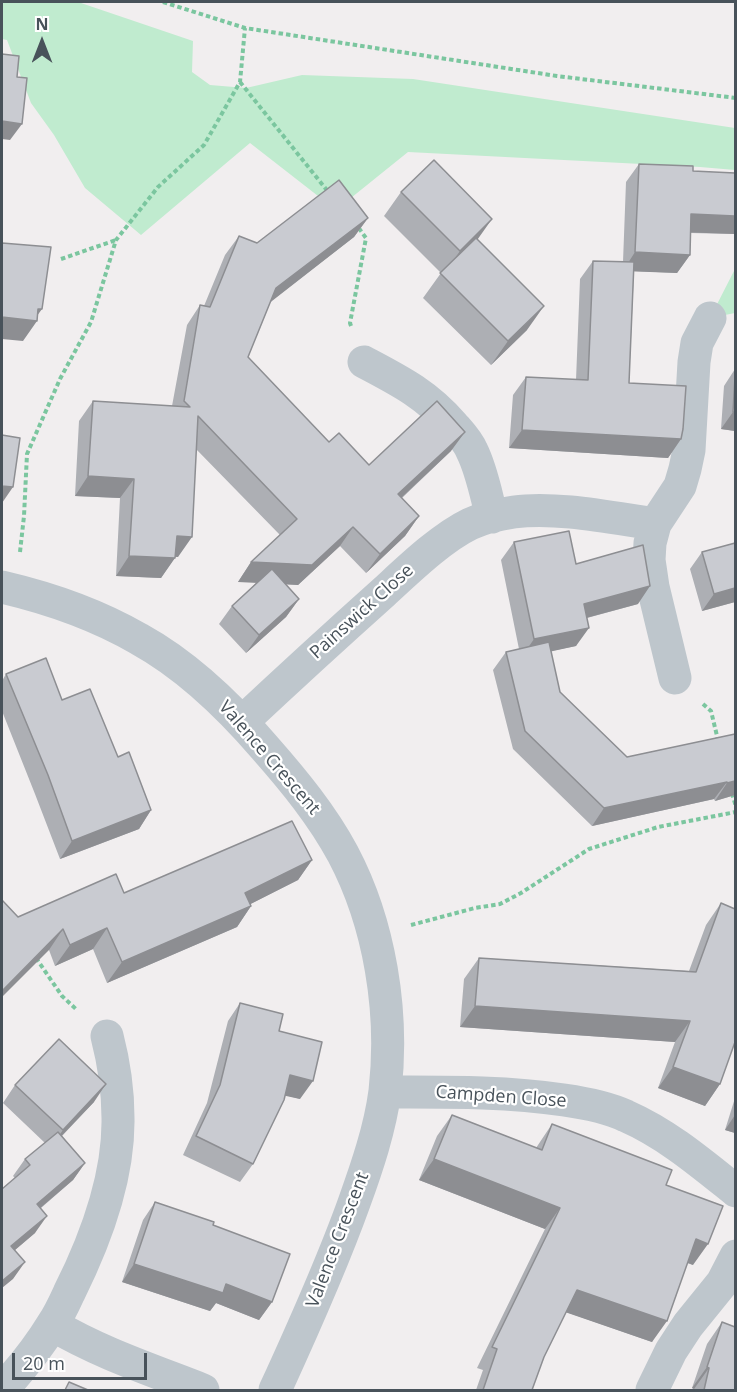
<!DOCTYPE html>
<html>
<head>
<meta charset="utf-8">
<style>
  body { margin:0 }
  #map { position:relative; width:737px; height:1392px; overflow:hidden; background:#f1eeef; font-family:"Open Sans",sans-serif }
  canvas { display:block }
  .frame { position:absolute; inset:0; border:3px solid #48525a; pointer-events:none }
  .north { position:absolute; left:12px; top:12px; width:60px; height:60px; -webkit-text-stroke:4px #fff; paint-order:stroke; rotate:0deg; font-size:16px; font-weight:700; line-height:24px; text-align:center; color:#48525a }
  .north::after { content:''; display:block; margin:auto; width:21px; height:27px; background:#48525a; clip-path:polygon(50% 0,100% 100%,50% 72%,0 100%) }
  .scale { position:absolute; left:12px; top:1353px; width:135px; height:27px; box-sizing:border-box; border:3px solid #48525a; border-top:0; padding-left:8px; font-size:18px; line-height:21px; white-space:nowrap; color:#48525a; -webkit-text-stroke:4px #fff; paint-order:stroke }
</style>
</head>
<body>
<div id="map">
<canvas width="737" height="1392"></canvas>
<div class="frame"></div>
<div class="north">N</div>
<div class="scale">20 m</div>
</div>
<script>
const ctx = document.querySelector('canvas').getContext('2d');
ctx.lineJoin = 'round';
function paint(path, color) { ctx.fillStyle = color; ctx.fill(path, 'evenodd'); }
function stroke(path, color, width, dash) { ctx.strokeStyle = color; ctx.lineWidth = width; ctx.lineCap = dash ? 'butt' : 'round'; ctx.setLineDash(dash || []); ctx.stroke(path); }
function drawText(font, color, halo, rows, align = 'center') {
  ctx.font = font + ' "Open Sans",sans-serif'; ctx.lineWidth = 4.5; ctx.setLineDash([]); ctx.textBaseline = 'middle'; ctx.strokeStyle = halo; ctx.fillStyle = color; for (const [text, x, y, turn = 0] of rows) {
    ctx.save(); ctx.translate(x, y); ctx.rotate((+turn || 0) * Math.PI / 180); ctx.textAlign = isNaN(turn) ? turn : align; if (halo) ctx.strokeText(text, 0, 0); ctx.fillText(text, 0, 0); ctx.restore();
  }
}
const green = new Path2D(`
  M 2,2 L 78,2 L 193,41 L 192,72 L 210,85 L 246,88 L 302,75 L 413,79 L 735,128 L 735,170 L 700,167 L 408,152 L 336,210 L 250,143 L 141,235 L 85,188 L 54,135 L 31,103 L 7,40 L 2,39 Z
  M 735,269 L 735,313 L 710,318 Z`);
const path = new Path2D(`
  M 163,2 L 245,28 L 557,76 L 736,98
  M 240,82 L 330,194
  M 61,259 L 116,240
  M 351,326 L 350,323 L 366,238 L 358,227
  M 20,552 L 24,516 L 27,454 L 60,379 L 91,322 L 116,240 L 158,187 L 204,145 L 240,82 L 245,28
  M 703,704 L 711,711 L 718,740
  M 732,793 L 736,807
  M 411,925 L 475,908 L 500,904 L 521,893 L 589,849 L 658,827 L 736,812
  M 36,958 L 62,996 L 77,1010`);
const minor = new Path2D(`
  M 364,362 C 400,381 426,394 453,425 C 460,433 468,441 472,451 C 482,471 486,495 492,517
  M 655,524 L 680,486 L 685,469 L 689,450 L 694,362 L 697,343 L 710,318
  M 2,587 C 49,598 96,614 139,639 C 188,666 229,706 265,748 C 294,781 322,815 343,854 C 380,924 394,1012 385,1091 C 380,1129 367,1167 354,1203 C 331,1267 303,1329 275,1390
  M 242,722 C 289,678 336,635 384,592 C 408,570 441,538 470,524 C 483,518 500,514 514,512 C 556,506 613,518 655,524 L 650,543 L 649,560 L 653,587 L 675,678
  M 385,1092 C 444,1092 505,1091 564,1100 C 585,1103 607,1107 626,1116 C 667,1134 701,1163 736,1191
  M 53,1325 C 100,1353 152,1370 203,1390
  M 2,1390 C 20,1370 38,1348 52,1325 C 59,1315 64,1304 69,1293 C 96,1239 119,1178 118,1118 C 118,1090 114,1063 107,1036
  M 652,1390 L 671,1351 L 688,1325 L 722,1283 L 736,1256`);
const wall = new Path2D(`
  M 639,164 L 693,171 L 735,173 L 735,234 L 690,233 L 690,255 L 677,273 L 634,271 L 629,383 L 681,439 L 668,458 L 509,448 L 513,395 L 526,377 L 576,380 L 580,279 L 593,261 L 623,262 L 626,182 Z
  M 401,192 L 478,240 L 527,330 L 491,365 L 423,298 L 441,273 L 384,216 Z
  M 368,218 L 354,237 L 271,301 L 248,357 L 329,442 L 369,465 L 451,451 L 402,498 L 419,516 L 405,536 L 366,573 L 340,546 L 298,585 L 285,584 L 299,599 L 286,617 L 246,653 L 219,624 L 232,606 L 257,582 L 238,582 L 251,562 L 280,535 L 196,449 L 178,557 L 175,557 L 161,578 L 116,576 L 120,498 L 75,496 L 79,421 L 93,401 L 172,406 L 187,325 L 200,305 L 204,306 L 225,255 L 239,236 L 257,243 Z
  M 735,369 L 735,431 L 721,429 L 724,386 Z
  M 514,542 L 576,564 L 638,604 L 587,618 L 576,646 L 551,651 L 560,692 L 627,757 L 735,734 L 735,795 L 715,801 L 714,799 L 592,826 L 513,749 L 493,670 L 506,652 L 519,649 L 501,560 Z
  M 735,543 L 735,602 L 702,611 L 690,569 L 702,552 Z
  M 6,674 L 62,700 L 118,757 L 151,810 L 139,829 L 60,859 L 35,794 L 2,711 L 2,681 Z
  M 312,860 L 298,880 L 250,904 L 251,906 L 237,927 L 107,983 L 93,949 L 55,966 L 49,950 L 18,917 L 124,893 Z
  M 721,903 L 720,1084 L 705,1106 L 658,1088 L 675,1042 L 460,1027 L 464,979 L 479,958 L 689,971 L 706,925 Z
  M 240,1003 L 279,1031 L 300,1099 L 285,1095 L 253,1164 L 240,1182 L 183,1155 L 207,1103 L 228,1021 Z
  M 15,1085 L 94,1102 L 62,1136 L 85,1163 L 73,1180 L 41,1208 L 35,1233 L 15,1250 L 13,1279 L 15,1178 L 13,1176 L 25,1159 L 45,1143 L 3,1103 Z
  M 735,1098 L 735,1133 L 725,1130 Z
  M 452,1115 L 536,1148 L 552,1124 L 666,1185 L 693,1265 L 687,1263 L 652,1342 L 566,1312 L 544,1357 L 532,1390 L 476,1390 L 483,1370 L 477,1368 L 545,1229 L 419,1180 L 437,1136 Z
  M 155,1202 L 213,1225 L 272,1302 L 259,1320 L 216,1303 L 210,1311 L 122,1282 L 143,1220 Z
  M 722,1322 L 735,1390 L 694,1390 L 694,1389 L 692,1388 L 707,1344 Z`);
const shadedWall = new Path2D(`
  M 2,121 L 22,124 L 10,140 L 2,139 Z
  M 691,214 L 735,216 L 735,234 L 678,232 Z
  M 368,218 L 354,237 L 263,308 L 276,288 Z
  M 492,219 L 475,243 L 443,275 L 460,251 Z
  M 635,252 L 690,255 L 677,273 L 623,271 Z
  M 544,306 L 527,330 L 491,365 L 508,341 Z
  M 38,309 L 42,309 L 34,320 L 37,321 L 23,341 L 2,339 L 2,317 Z
  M 733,412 L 735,412 L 735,431 L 721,429 Z
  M 522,430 L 681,439 L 668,458 L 509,448 Z
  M 465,432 L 451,451 L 384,514 L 398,494 Z
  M 88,476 L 134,479 L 120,498 L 75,496 Z
  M 2,486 L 13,487 L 2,503 Z
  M 419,516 L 405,536 L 366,573 L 380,554 Z
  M 353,527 L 340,546 L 298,585 L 238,582 L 251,562 Z
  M 177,536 L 192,537 L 178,557 L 163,556 Z
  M 129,556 L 175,558 L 161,578 L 116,576 Z
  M 650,586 L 638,604 L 571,622 L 584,604 Z
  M 735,588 L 735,602 L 702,611 L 714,594 Z
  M 299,599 L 286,617 L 246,653 L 259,635 Z
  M 589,628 L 576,646 L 521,658 L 534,639 Z
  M 735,781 L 735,795 L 715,801 L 727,783 Z
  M 727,782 L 714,799 L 592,826 L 604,808 Z
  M 151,810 L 139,829 L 60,859 L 72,841 Z
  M 312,860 L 298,880 L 231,914 L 245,893 Z
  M 251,906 L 237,927 L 107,983 L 122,962 Z
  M 107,928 L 93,949 L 55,966 L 70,945 Z
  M 63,929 L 49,950 L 2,997 L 2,991 Z
  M 475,1006 L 690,1021 L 675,1042 L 460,1027 Z
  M 673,1067 L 720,1084 L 705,1106 L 658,1088 Z
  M 290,1075 L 313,1081 L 300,1099 L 277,1094 Z
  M 106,1084 L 94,1102 L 50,1148 L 63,1130 Z
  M 735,1115 L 735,1133 L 725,1130 Z
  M 434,1159 L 560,1208 L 545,1229 L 419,1180 Z
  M 85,1163 L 73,1180 L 25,1221 L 37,1204 Z
  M 47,1216 L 35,1233 L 2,1261 L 11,1246 Z
  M 696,1239 L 708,1244 L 693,1265 L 681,1260 Z
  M 25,1262 L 13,1279 L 2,1288 L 2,1281 Z
  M 134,1264 L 226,1284 L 272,1302 L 259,1320 L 216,1303 L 210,1311 L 122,1282 Z
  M 577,1290 L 667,1321 L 652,1342 L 562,1311 Z
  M 707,1367 L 709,1368 L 694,1389 L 692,1388 Z`);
const building = new Path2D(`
  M 2,54 L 19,56 L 17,77 L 27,78 L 22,124 L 2,121 Z
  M 434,160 L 492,219 L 460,251 L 401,192 Z
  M 639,164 L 693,166 L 693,171 L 735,173 L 735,216 L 691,214 L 690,255 L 635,252 Z
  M 339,180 L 368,218 L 276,288 L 248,357 L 329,442 L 339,433 L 369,465 L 437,401 L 465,432 L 398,494 L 419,516 L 380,554 L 353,527 L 312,565 L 251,562 L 297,519 L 198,416 L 192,537 L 177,536 L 175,558 L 129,556 L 134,479 L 88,476 L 93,401 L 190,407 L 184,401 L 200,305 L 210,307 L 239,236 L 257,243 Z
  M 476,238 L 544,306 L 508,341 L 440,273 Z
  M 2,243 L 51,247 L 42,309 L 38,309 L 37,321 L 2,317 Z
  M 593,261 L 634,262 L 629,383 L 686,386 L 683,429 L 681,439 L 522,430 L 526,377 L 588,380 Z
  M 735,377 L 735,412 L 733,412 Z
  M 2,435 L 20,438 L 13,487 L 2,486 Z
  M 569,531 L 576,564 L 643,545 L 650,586 L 584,604 L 589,628 L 534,639 L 514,542 Z
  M 735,543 L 735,588 L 714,594 L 702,552 Z
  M 272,569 L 299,599 L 259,635 L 232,606 Z
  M 549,642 L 560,692 L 627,757 L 735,734 L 735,781 L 727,783 L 727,782 L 604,808 L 525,731 L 506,652 Z
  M 46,658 L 62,700 L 90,689 L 118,757 L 129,752 L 151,810 L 72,841 L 48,775 L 6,674 Z
  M 292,821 L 312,860 L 245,893 L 251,906 L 122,962 L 107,928 L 70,945 L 63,929 L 2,991 L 2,900 L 18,917 L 116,874 L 124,893 Z
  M 721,903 L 735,909 L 735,1042 L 720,1084 L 673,1067 L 690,1021 L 475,1006 L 479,958 L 696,972 Z
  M 240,1003 L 283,1014 L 279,1031 L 322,1042 L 313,1081 L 290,1075 L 284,1100 L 253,1164 L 196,1136 L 220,1085 Z
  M 59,1039 L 106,1084 L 63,1130 L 15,1085 Z
  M 452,1115 L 542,1150 L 552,1124 L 672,1170 L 666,1185 L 723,1206 L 708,1244 L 696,1239 L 667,1321 L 577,1290 L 544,1357 L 532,1390 L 483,1390 L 497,1349 L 492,1347 L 560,1208 L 434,1159 Z
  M 58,1132 L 85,1163 L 37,1204 L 47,1216 L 11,1246 L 25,1262 L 2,1281 L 2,1189 L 30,1165 L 25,1159 Z
  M 155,1202 L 214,1222 L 213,1225 L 290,1254 L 272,1302 L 226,1284 L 223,1293 L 134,1264 Z
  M 722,1322 L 735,1327 L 735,1390 L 704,1390 L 709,1368 L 707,1367 Z
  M 69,1382 L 88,1390 L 65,1390 Z`);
const streetNames = [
  ["Painswick Close",362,612,-42],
  ["Valence Crescent",269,758,49],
  ["Campden Close",501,1097,4],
  ["Valence Crescent",338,1240,-69]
];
paint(green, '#c0ebcf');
stroke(path, '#7bc69f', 4, [4.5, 3]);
stroke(minor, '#bec6cc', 33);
paint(wall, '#adafb4');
paint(shadedWall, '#8d8e92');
paint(building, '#c9cbd1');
stroke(building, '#8d8e92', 1.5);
drawText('18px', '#48525a', '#fff', streetNames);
</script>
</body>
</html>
